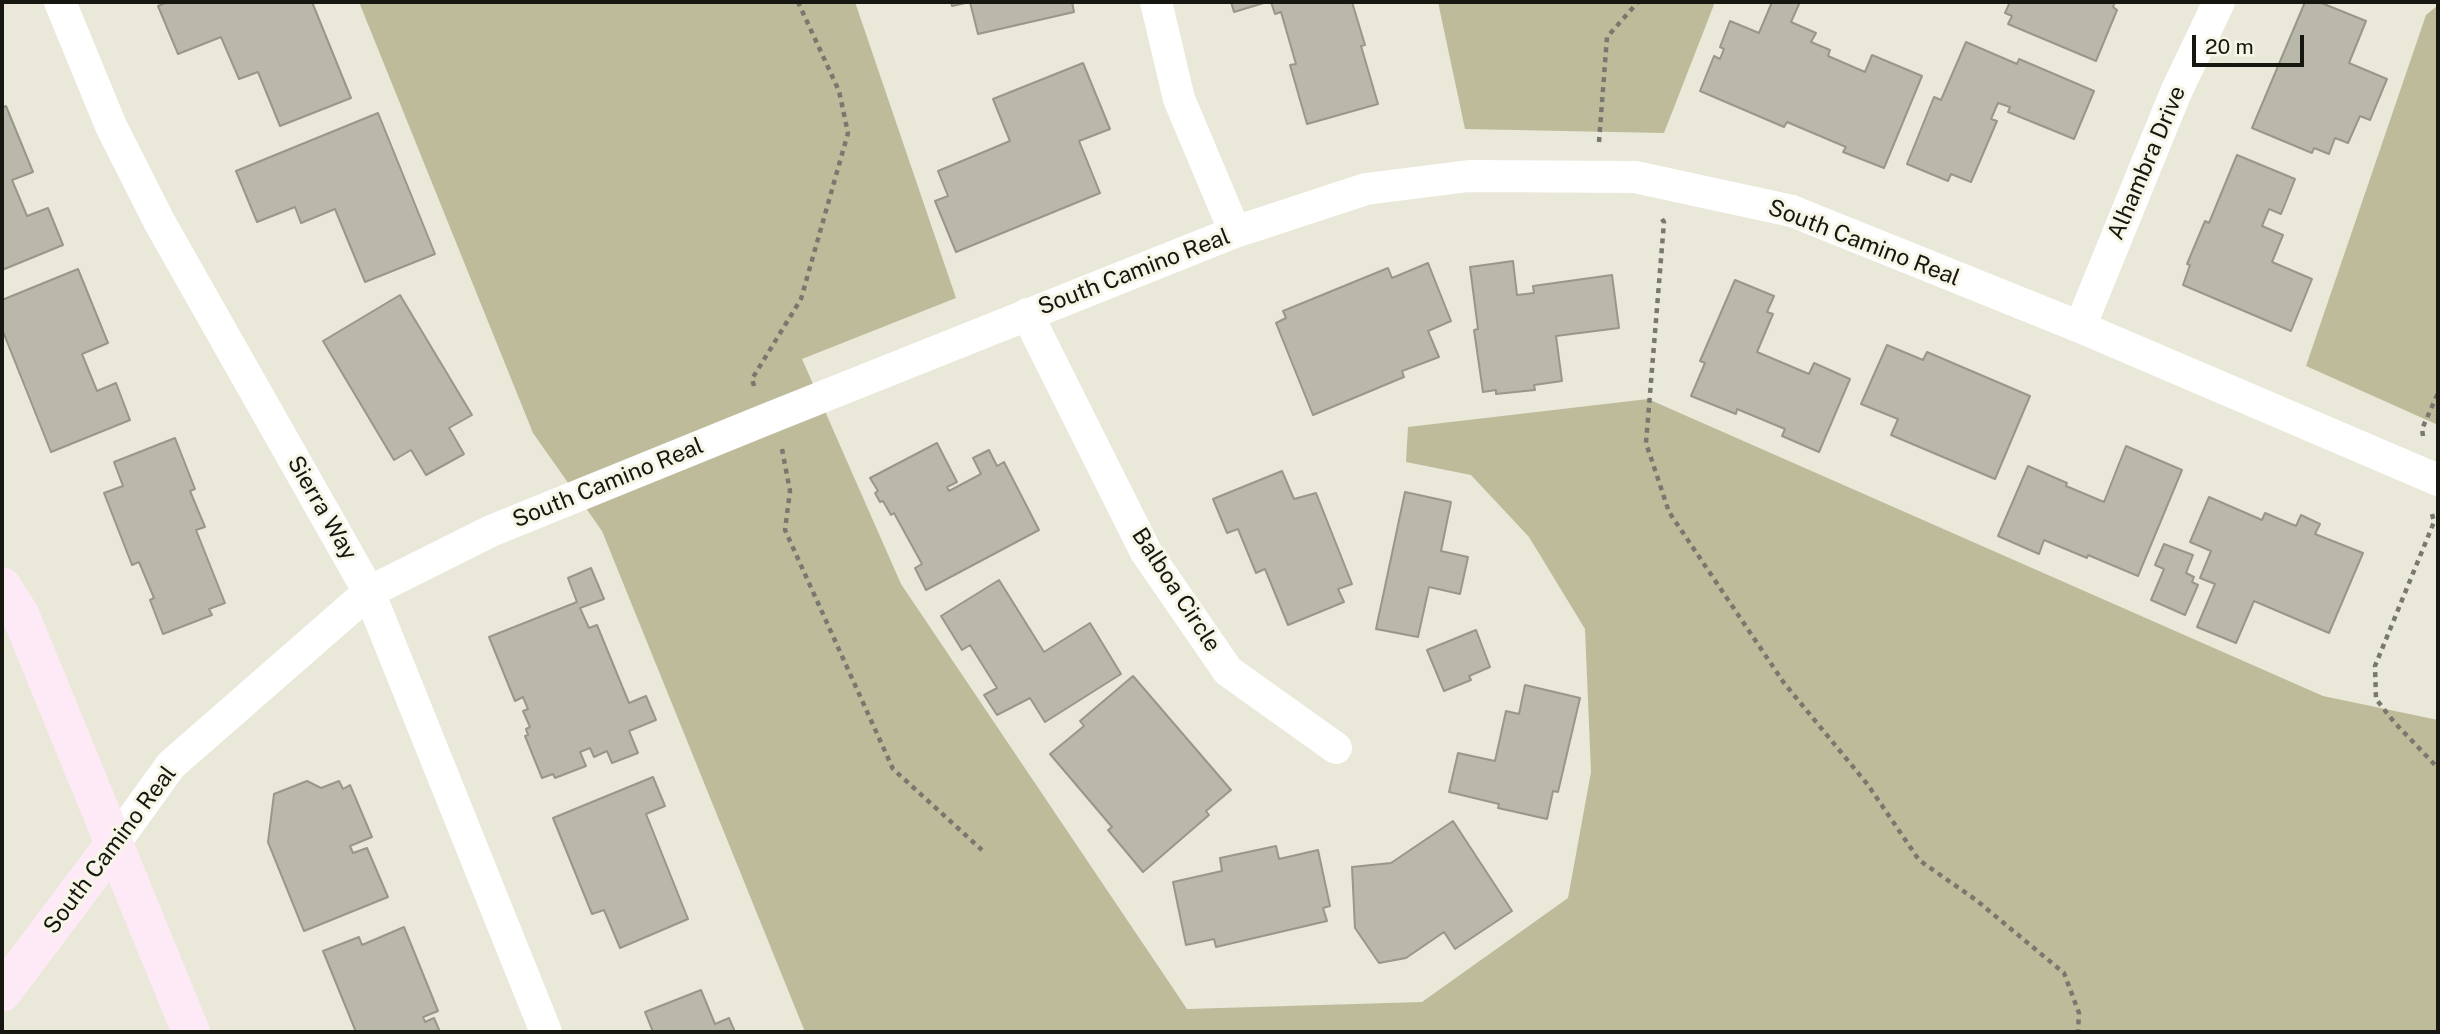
<!DOCTYPE html>
<html>
<head>
<meta charset="utf-8">
<style>
  body { margin:0 }
  #map { position:relative; width:2440px; height:1034px; overflow:hidden; background:#e9e8d9; font-family:"Public Sans",sans-serif }
  canvas { display:block }
  .frame { position:absolute; inset:0; border:4px solid #171711; pointer-events:none }
  .scale { position:absolute; left:2192px; top:35px; width:112px; height:32px; box-sizing:border-box; border:4px solid #171711; border-top:0; padding-left:9px; font-size:21px; line-height:24px; white-space:nowrap; color:#171711; -webkit-text-stroke:5px #f6f5e6; paint-order:stroke }
</style>
</head>
<body>
<div id="map">
<canvas width="2440" height="1034"></canvas>
<div class="frame"></div>
<div class="scale">20 m</div>
</div>
<script>
const ctx = document.querySelector('canvas').getContext('2d');
ctx.lineJoin = 'round';
function paint(path, color) { ctx.fillStyle = color; ctx.fill(path, 'evenodd'); }
function stroke(path, color, width, dash) { ctx.strokeStyle = color; ctx.lineWidth = width; ctx.lineCap = dash ? 'butt' : 'round'; ctx.setLineDash(dash || []); ctx.stroke(path); }
function drawText(font, color, halo, rows, align = 'center') {
  ctx.font = font + ' "Public Sans",sans-serif'; ctx.lineWidth = 6; ctx.setLineDash([]); ctx.textBaseline = 'middle'; ctx.strokeStyle = halo; ctx.fillStyle = color; for (const [text, x, y, turn = 0] of rows) {
    ctx.save(); ctx.translate(x, y); ctx.rotate((+turn || 0) * Math.PI / 180); ctx.textAlign = isNaN(turn) ? turn : align; if (halo) ctx.strokeText(text, 0, 0); ctx.fillText(text, 0, 0); ctx.restore();
  }
}
const green = new Path2D(`
  M 359,2 L 855,2 L 956,298 L 802,359 L 901,584 L 1187,1009 L 1422,1002 L 1568,898 L 1591,772 L 1585,629 L 1529,537 L 1471,475 L 1406,462 L 1408,427 L 1648,399 L 2323,696 L 2438,720 L 2438,1032 L 805,1032 L 602,531 L 533,433 Z
  M 1438,2 L 1715,2 L 1664,133 L 1465,129 Z
  M 2438,5 L 2438,425 L 2306,366 L 2426,15 Z`);
const building = new Path2D(`
  M 168,2 L 312,2 L 351,98 L 280,126 L 258,72 L 239,79 L 221,37 L 178,54 L 158,6 Z
  M 951,2 L 1072,2 L 1074,12 L 978,34 L 970,2 L 952,6 Z
  M 1231,2 L 1267,2 L 1234,12 Z
  M 1271,2 L 1352,2 L 1365,45 L 1361,46 L 1378,104 L 1307,124 L 1290,65 L 1296,64 L 1281,12 L 1275,14 Z
  M 1772,2 L 1800,2 L 1791,22 L 1816,33 L 1811,42 L 1830,50 L 1828,56 L 1865,72 L 1872,55 L 1922,76 L 1884,168 L 1843,152 L 1846,147 L 1787,122 L 1784,127 L 1700,91 L 1714,56 L 1720,59 L 1724,49 L 1720,47 L 1730,21 L 1759,33 Z
  M 2010,2 L 2115,2 L 2113,7 L 2117,10 L 2096,61 L 2008,24 L 2012,16 L 2005,13 Z
  M 2305,2 L 2319,2 L 2366,21 L 2349,63 L 2387,79 L 2370,120 L 2360,116 L 2348,143 L 2335,138 L 2329,154 L 2314,148 L 2312,153 L 2252,128 Z
  M 1966,42 L 2017,64 L 2019,59 L 2094,91 L 2074,139 L 2008,112 L 2010,107 L 1998,103 L 1991,119 L 1997,121 L 1971,182 L 1951,174 L 1948,181 L 1907,164 L 1934,97 L 1941,100 Z
  M 1083,63 L 1110,129 L 1079,141 L 1100,193 L 956,252 L 935,201 L 948,196 L 938,171 L 1010,141 L 993,99 Z
  M 6,106 L 33,172 L 12,180 L 27,216 L 48,208 L 63,245 L 2,270 L 2,108 Z
  M 378,113 L 435,254 L 365,282 L 335,209 L 301,223 L 295,207 L 257,222 L 236,171 Z
  M 2237,155 L 2295,179 L 2281,214 L 2269,209 L 2262,226 L 2283,235 L 2272,262 L 2312,279 L 2291,331 L 2183,285 L 2190,265 L 2187,264 L 2205,221 L 2209,223 Z
  M 1513,261 L 1517,295 L 1534,293 L 1533,286 L 1612,275 L 1619,328 L 1556,336 L 1562,381 L 1534,385 L 1535,390 L 1496,394 L 1496,390 L 1483,392 L 1474,330 L 1478,329 L 1470,267 Z
  M 1428,263 L 1451,321 L 1428,331 L 1439,357 L 1402,371 L 1404,377 L 1313,415 L 1276,323 L 1286,318 L 1283,311 L 1388,268 L 1392,278 Z
  M 78,269 L 108,343 L 82,354 L 97,391 L 116,383 L 130,420 L 51,452 L 2,329 L 2,300 Z
  M 1735,280 L 1774,296 L 1767,312 L 1773,314 L 1757,352 L 1809,374 L 1814,363 L 1850,379 L 1819,452 L 1782,436 L 1785,429 L 1737,409 L 1736,414 L 1691,396 L 1705,363 L 1700,361 Z
  M 400,295 L 472,415 L 449,428 L 464,454 L 426,475 L 411,450 L 394,460 L 323,341 Z
  M 1887,345 L 1923,360 L 1927,352 L 2030,396 L 1995,479 L 1891,435 L 1898,419 L 1861,404 Z
  M 175,438 L 195,489 L 190,491 L 205,527 L 196,530 L 225,603 L 209,609 L 212,615 L 163,634 L 150,600 L 154,598 L 139,562 L 132,565 L 104,493 L 123,486 L 114,462 Z
  M 937,443 L 957,482 L 947,487 L 949,491 L 981,474 L 973,458 L 989,450 L 997,466 L 1004,462 L 1039,530 L 926,590 L 915,568 L 922,564 L 894,513 L 891,515 L 883,501 L 880,502 L 875,493 L 878,491 L 870,478 Z
  M 2126,446 L 2182,470 L 2138,576 L 2088,555 L 2087,558 L 2044,540 L 2039,554 L 1998,536 L 2028,466 L 2067,483 L 2066,486 L 2104,502 Z
  M 1282,471 L 1294,499 L 1316,493 L 1352,584 L 1338,589 L 1344,602 L 1288,625 L 1265,569 L 1256,573 L 1238,529 L 1227,533 L 1213,499 Z
  M 1405,492 L 1451,502 L 1441,551 L 1468,557 L 1460,594 L 1429,587 L 1418,637 L 1376,629 Z
  M 2209,497 L 2262,520 L 2265,513 L 2296,526 L 2301,515 L 2320,524 L 2315,534 L 2363,553 L 2329,633 L 2254,601 L 2236,643 L 2197,627 L 2215,584 L 2200,578 L 2211,551 L 2190,542 Z
  M 2164,544 L 2193,555 L 2186,573 L 2194,577 L 2192,582 L 2198,585 L 2185,615 L 2151,600 L 2164,569 L 2155,565 Z
  M 591,568 L 604,599 L 580,608 L 589,628 L 597,625 L 629,703 L 646,696 L 656,720 L 629,731 L 638,753 L 612,763 L 607,751 L 594,757 L 590,748 L 580,752 L 586,766 L 555,778 L 553,774 L 542,778 L 525,736 L 528,735 L 526,729 L 530,727 L 523,711 L 528,709 L 523,697 L 515,701 L 489,637 L 577,602 L 568,578 Z
  M 999,580 L 1044,652 L 1090,623 L 1121,674 L 1045,722 L 1030,698 L 997,715 L 984,695 L 997,688 L 970,645 L 962,650 L 941,616 Z
  M 1476,630 L 1490,667 L 1469,676 L 1471,680 L 1444,691 L 1427,650 Z
  M 1133,676 L 1231,790 L 1206,811 L 1209,815 L 1143,872 L 1108,830 L 1112,827 L 1050,754 L 1084,726 L 1080,721 Z
  M 1525,685 L 1580,698 L 1558,792 L 1553,791 L 1547,819 L 1498,808 L 1499,804 L 1449,792 L 1458,753 L 1495,761 L 1506,711 L 1519,714 Z
  M 653,777 L 665,806 L 646,814 L 688,919 L 620,948 L 604,910 L 592,914 L 553,818 Z
  M 307,781 L 321,788 L 339,781 L 343,789 L 350,785 L 372,837 L 350,846 L 353,853 L 367,848 L 388,897 L 304,931 L 268,842 L 274,794 Z
  M 1453,821 L 1512,911 L 1455,949 L 1444,932 L 1406,958 L 1379,963 L 1355,928 L 1352,867 L 1391,863 Z
  M 1276,846 L 1279,859 L 1318,850 L 1330,906 L 1323,908 L 1327,921 L 1216,947 L 1214,939 L 1186,945 L 1173,882 L 1222,871 L 1220,858 Z
  M 404,927 L 438,1011 L 423,1017 L 425,1022 L 434,1018 L 440,1032 L 356,1032 L 323,951 L 359,937 L 362,945 Z
  M 701,990 L 715,1024 L 729,1018 L 735,1032 L 653,1032 L 645,1012 Z`);
const path = new Path2D(`
  M 1599,142 L 1607,37 L 1638,2
  M 1662,219 L 1664,222 L 1646,443 L 1669,512 L 1784,683 L 1868,785 L 1919,860 L 1976,900 L 2064,973 L 2079,1013 L 2078,1032
  M 754,386 L 752,379 L 801,299 L 848,133 L 839,91 L 798,2
  M 2423,436 L 2422,429 L 2438,393
  M 782,449 L 790,491 L 785,530 L 893,769 L 982,850
  M 2432,514 L 2434,522 L 2375,666 L 2376,699 L 2394,722 L 2438,768`);
const street = new Path2D(`
  M 60,2 L 111,126 L 160,223 L 369,592 L 546,1032
  M 1156,2 L 1179,99 L 1235,232
  M 1027,314 L 1146,552 L 1228,671 L 1336,748
  M 2080,327 L 2176,92 L 2219,2
  M 114,844 L 171,765 L 369,592 L 491,531 L 767,419 L 1235,232 L 1366,189 L 1469,176 L 1635,177 L 1792,211 L 2080,327 L 2438,480`);
const secondary = new Path2D(`
  M 2,586 L 20,614 L 191,1032
  M 2,993 L 114,844`);
const streetNames = [
  ["Alhambra Drive",2147,163,-67],
  ["South Camino Real",1864,243,21],
  ["South Camino Real",1134,272,-21],
  ["South Camino Real",608,483,-22],
  ["Sierra Way",322,508,60],
  ["Balboa Circle",1176,590,57],
  ["South Camino Real",110,850,-53]
];
paint(green, '#bebb9b');
paint(building, '#b9b8aa');
stroke(building, '#989789', 2);
stroke(path, '#79786e', 4.5, [5, 5]);
stroke(street, '#fff', 32);
stroke(secondary, '#feeaf6', 38);
drawText('23px', '#171711', '#f6f5e6', streetNames);
</script>
</body>
</html>
